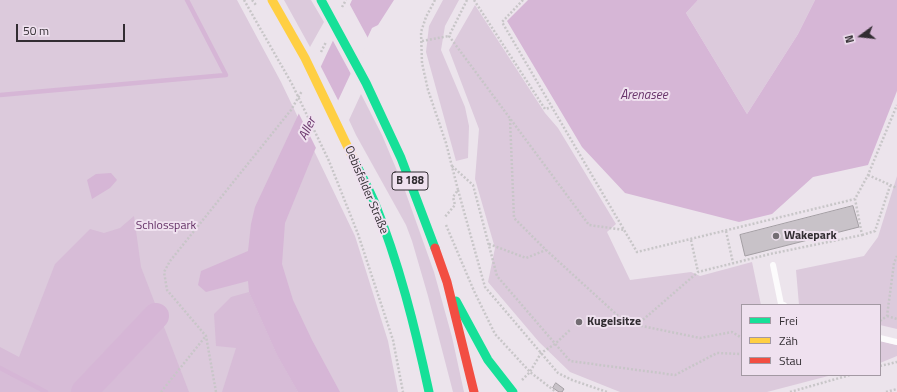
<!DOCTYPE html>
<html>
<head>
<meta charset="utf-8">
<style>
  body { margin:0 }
  #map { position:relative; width:897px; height:392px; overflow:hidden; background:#ece4ec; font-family:"Titillium Web",sans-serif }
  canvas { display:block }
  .legend { position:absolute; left:741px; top:304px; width:140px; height:72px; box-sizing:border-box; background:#efe1ef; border:1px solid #a399a3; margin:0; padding:5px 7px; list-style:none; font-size:12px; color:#322d32 }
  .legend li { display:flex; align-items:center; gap:8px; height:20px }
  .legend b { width:20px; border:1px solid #a399a3 }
  .north { position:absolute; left:841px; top:16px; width:40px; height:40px; -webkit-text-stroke:3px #efe1ef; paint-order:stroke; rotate:255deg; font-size:11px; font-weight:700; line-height:16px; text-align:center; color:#322d32 }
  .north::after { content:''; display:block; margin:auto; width:14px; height:18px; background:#322d32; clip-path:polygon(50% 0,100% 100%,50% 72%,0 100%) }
  .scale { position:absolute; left:16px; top:24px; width:109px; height:18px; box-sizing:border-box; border:2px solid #322d32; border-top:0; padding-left:5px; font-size:12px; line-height:14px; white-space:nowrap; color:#322d32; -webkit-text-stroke:3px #efe1ef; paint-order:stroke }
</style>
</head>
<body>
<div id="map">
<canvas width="897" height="392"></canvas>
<ul class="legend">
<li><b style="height:5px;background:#16e098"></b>Frei</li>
<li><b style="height:5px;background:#ffcf43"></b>Zäh</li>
<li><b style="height:5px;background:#f24e42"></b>Stau</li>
</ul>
<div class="north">N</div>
<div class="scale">50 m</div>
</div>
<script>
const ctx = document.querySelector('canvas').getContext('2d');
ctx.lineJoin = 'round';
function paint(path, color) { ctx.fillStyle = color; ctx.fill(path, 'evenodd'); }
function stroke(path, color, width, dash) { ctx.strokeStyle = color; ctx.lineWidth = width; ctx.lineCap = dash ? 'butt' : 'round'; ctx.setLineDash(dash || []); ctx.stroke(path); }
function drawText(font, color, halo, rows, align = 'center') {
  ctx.font = font + ' "Titillium Web",sans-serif'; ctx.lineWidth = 4; ctx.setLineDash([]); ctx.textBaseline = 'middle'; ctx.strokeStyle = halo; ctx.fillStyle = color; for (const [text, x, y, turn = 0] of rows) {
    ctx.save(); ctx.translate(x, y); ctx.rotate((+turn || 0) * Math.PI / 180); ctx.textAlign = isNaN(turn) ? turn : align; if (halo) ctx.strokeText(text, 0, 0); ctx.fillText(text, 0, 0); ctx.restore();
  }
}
const green = new Path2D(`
  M 0,0 L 237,0 L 281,82 L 355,236 L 388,341 L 398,392 L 0,392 Z
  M 284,0 L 311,0 L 324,22 L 310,47 Z
  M 443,0 L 459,0 L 445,26 L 441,50 L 465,107 L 469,126 L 468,158 L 456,161 L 426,52 L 429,26 Z
  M 698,0 L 815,0 L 798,34 L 747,114 L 686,13 Z
  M 475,5 L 545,113 L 558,128 L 616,224 L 607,232 L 630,280 L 691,272 L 700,276 L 752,262 L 761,305 L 742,305 L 742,375 L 832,375 L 767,392 L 620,392 L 570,372 L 539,342 L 488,282 L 495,248 L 475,179 L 479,129 L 449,50 Z
  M 361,94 L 382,135 L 403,185 L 434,272 L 452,337 L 464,392 L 453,392 L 428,296 L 412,241 L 406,225 L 356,135 L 349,120 Z
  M 897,176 L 897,329 L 880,325 L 880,305 L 799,305 L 796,270 L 864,256 L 878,237 Z
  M 880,341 L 897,345 L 897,356 L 880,363 Z`);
const forest = new Path2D(`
  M 134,216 L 141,267 L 189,392 L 0,392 L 0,347 L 19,357 L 55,264 L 90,229 L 104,233 L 120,228 Z
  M 249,292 L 277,355 L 298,392 L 222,392 L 236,348 L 216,346 L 214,314 L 231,297 Z`);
const water = new Path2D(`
  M 352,0 L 394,0 L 378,25 L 372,28 L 314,152 L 285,223 L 282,264 L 293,300 L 312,340 L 340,392 L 298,392 L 277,355 L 249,292 L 248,281 L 206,292 L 198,285 L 201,271 L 248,251 L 251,224 L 255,207 Z
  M 528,0 L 698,0 L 686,13 L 747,114 L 798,34 L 815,0 L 897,0 L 897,91 L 868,165 L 813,177 L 772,214 L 739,222 L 625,193 L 582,147 L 507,21 Z
  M 111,173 L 117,180 L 110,188 L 92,199 L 87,180 L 96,174 Z`);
const pier = new Path2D(`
  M 349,3 L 369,40 L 352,76 L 332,39 Z
  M 320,65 L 339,102 L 317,150 L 298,112 Z`);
const stream = new Path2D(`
  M 0,95 L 226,75 L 187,0
  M 0,368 L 46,392`);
const river = new Path2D(`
  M 84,392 L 156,316`);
const building = new Path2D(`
  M 853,206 L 859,227 L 745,256 L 740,235 Z
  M 556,383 L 564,389 L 562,392 L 559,392 L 553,388 Z`);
const path = new Path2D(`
  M 244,0 L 292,84 L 329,161 L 358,234 L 393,340 L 403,392
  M 252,0 L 256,5
  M 435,0 L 426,17 L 421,32 L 422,63 L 428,90 L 446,143 L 458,190 L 453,197 L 455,205 L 444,218
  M 467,0 L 449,36 L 589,225 L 624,230
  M 474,0 L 545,109 L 552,107
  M 523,0 L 502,22 L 637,252 L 855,199
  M 342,7 L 346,0
  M 422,41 L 449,36
  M 321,52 L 326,42
  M 510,119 L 514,218 L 546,250 L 627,324 L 637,325 L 700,338 L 732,332 L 742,338
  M 452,166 L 473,185 L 497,276 L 570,361 L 675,375 L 717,353 L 742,354
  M 868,175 L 897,188
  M 458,190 L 485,287 L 558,373 L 572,380 L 607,392
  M 446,225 L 474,291 L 495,334 L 530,372 L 556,392
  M 726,231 L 733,263
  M 862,235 L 875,231 L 890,186
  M 691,240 L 698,272
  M 489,244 L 526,258 L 546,250
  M 887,316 L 897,319
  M 880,321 L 887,316 L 894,263 L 897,256
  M 637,325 L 698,272 L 770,254 L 862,235 L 855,199 L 868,175 L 897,105
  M 880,366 L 897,362
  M 522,380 L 530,372 L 541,353 L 555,344 L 571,329
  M 161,392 L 205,337
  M 216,392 L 206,336 L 167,290 L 164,272 L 170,261 L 291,110 L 302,91
  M 790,392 L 850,375
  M 886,392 L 897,389`);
const lane = new Path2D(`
  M 773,265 L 781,304 L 784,305
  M 880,338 L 897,342`);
const fast = new Path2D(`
  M 321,0 L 366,83 L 401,158 L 435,248
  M 354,160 C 361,174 368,187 374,201 C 399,263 415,327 429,392
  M 456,301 L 488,360 L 513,392`);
const slow = new Path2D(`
  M 272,0 L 305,58 L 354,160`);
const jam = new Path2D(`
  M 435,248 L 447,282 L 474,392`);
const markers = [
  [776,236,4,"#736d73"],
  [579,322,4,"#736d73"]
];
const shields = [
  [410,181,36]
];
const shieldNames = [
  ["B 188",410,181]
];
const streetNames = [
  ["Oebisfelder Straße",366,190,67]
];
const parkNames = [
  ["Schlosspark",166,226]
];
const poiNames = [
  ["Wakepark",784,236],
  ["Kugelsitze",587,322]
];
const waterNames = [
  ["Arenasee",644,96],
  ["Aller",308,129,-64]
];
paint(green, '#dccadc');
paint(forest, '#d7bcd7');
paint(water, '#d6b6d6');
paint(pier, '#ece4ec');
stroke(stream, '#d6b6d6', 4.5);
stroke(river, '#d6b6d6', 26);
paint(building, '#c8c2c8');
stroke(building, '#a39ea3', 1);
stroke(path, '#c8c6c8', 2.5, [2, 2]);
stroke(lane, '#fcfbfc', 6);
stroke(fast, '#16e098', 9);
stroke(slow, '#ffcf43', 9);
stroke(jam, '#f24e42', 9);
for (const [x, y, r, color] of markers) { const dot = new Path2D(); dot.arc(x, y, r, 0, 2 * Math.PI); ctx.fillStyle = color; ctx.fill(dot); stroke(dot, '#efe1ef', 1.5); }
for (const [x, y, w] of shields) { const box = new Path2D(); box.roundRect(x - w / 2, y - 9, w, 18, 3); ctx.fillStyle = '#efe1ef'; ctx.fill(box); stroke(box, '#322d32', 1); }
drawText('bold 11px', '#322d32', null, shieldNames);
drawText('12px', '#322d32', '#efe1ef', streetNames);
drawText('12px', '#653267', '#efe1ef', parkNames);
drawText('bold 12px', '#322d32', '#efe1ef', poiNames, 'left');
drawText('italic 13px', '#6a366c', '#efe1ef', waterNames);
</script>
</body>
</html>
